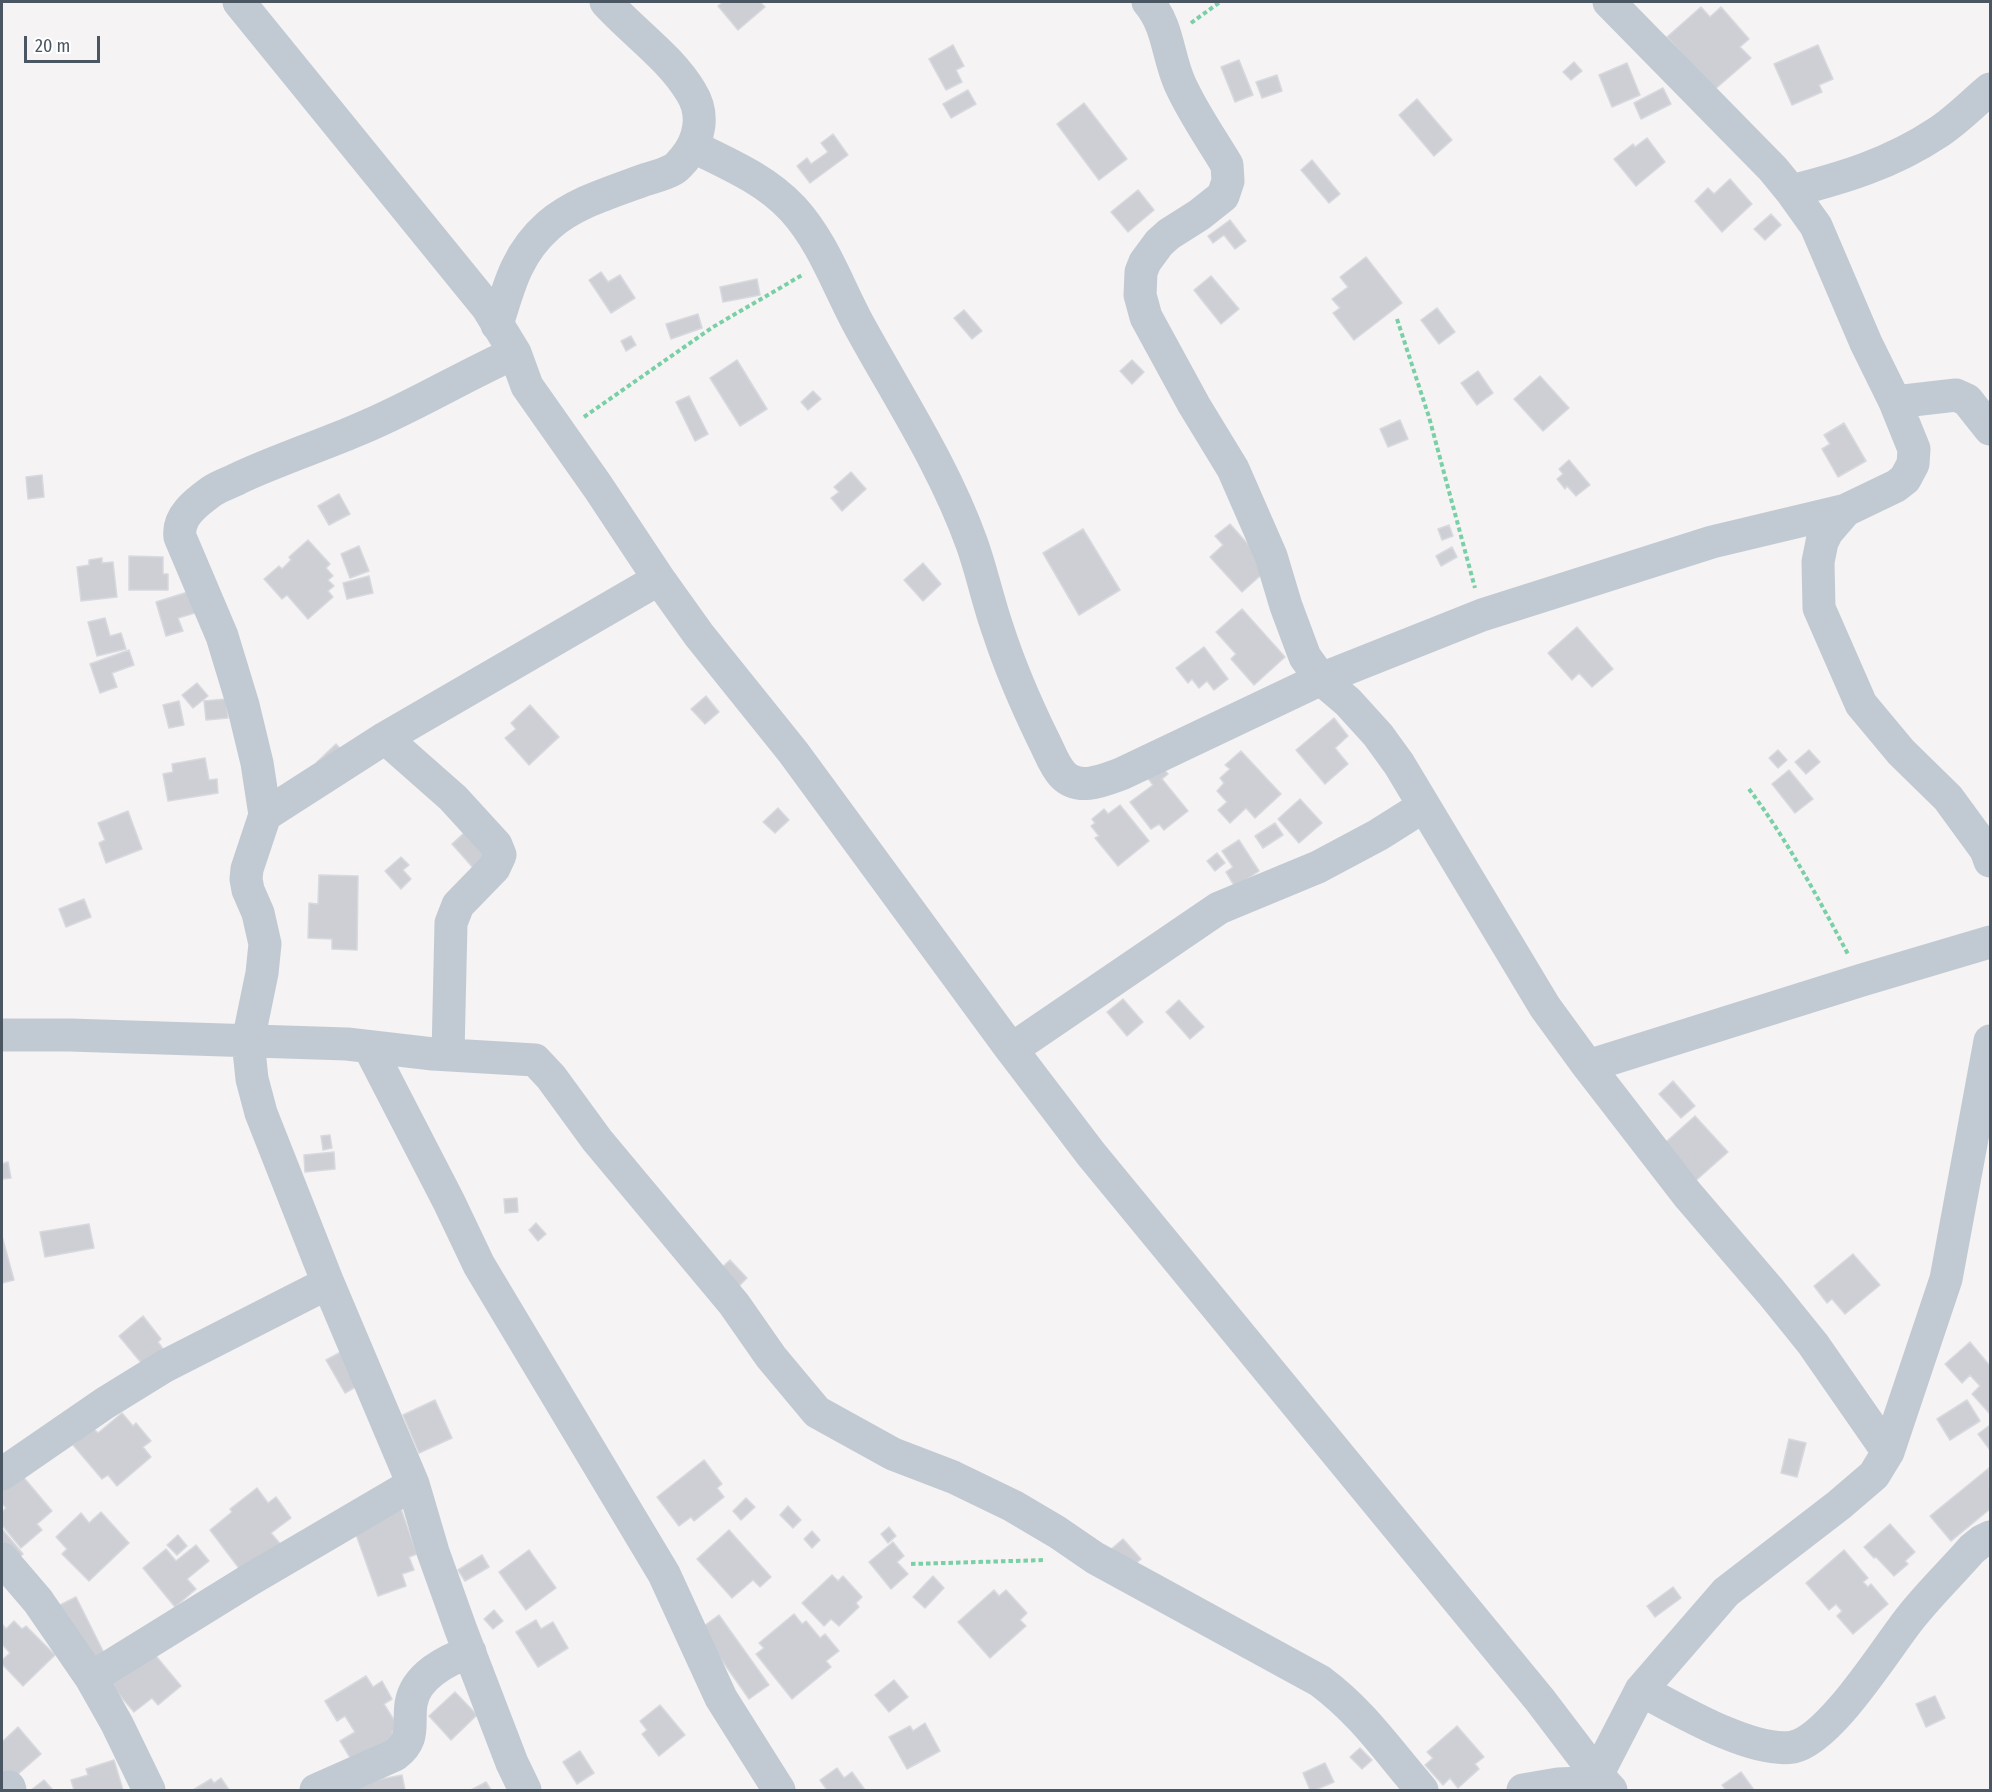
<!DOCTYPE html>
<html>
<head>
<meta charset="utf-8">
<style>
  body { margin:0 }
  #map { position:relative; width:1992px; height:1792px; overflow:hidden; background:#f5f3f3; font-family:"Fira Sans Condensed",sans-serif }
  canvas { display:block }
  .frame { position:absolute; inset:0; border:3px solid #4a5661; pointer-events:none }
  .scale { position:absolute; left:24px; top:36px; width:76px; height:27px; box-sizing:border-box; border:3px solid #4a5661; border-top:0; padding-left:8px; font-size:18px; line-height:21px; white-space:nowrap; color:#4a5661; -webkit-text-stroke:4px #fff; paint-order:stroke }
</style>
</head>
<body>
<div id="map">
<canvas width="1992" height="1792"></canvas>
<div class="frame"></div>
<div class="scale">20 m</div>
</div>
<script>
const ctx = document.querySelector('canvas').getContext('2d');
ctx.lineJoin = 'round';
function paint(path, color) { ctx.fillStyle = color; ctx.fill(path, 'evenodd'); }
function stroke(path, color, width, dash) { ctx.strokeStyle = color; ctx.lineWidth = width; ctx.lineCap = dash ? 'butt' : 'round'; ctx.setLineDash(dash || []); ctx.stroke(path); }
const building = new Path2D(`
  M 723,2 L 760,2 L 765,7 L 738,30 L 718,6 Z
  M 1701,7 L 1710,17 L 1721,7 L 1749,39 L 1740,47 L 1751,58 L 1714,90 L 1667,37 Z
  M 953,45 L 964,66 L 956,70 L 962,82 L 946,90 L 929,59 Z
  M 1818,45 L 1833,79 L 1819,85 L 1822,92 L 1792,105 L 1774,64 Z
  M 1239,60 L 1253,95 L 1235,102 L 1221,67 Z
  M 1574,62 L 1582,71 L 1571,80 L 1563,72 Z
  M 1627,63 L 1640,95 L 1612,107 L 1599,75 Z
  M 1277,75 L 1282,91 L 1262,98 L 1256,82 Z
  M 1663,88 L 1671,104 L 1641,119 L 1634,103 Z
  M 968,90 L 976,104 L 951,118 L 943,104 Z
  M 1417,99 L 1452,140 L 1434,156 L 1399,115 Z
  M 1084,103 L 1127,159 L 1099,180 L 1057,124 Z
  M 833,134 L 848,155 L 810,183 L 797,166 L 807,158 L 811,164 L 828,152 L 821,143 Z
  M 1647,138 L 1665,162 L 1636,186 L 1614,159 L 1633,144 L 1635,147 Z
  M 1312,160 L 1340,194 L 1329,203 L 1301,170 Z
  M 1730,179 L 1752,204 L 1722,232 L 1695,201 L 1708,188 L 1714,194 Z
  M 1138,190 L 1154,210 L 1128,232 L 1111,212 Z
  M 1771,214 L 1781,225 L 1765,240 L 1754,229 Z
  M 1230,220 L 1246,241 L 1235,249 L 1224,235 L 1213,243 L 1208,236 Z
  M 1366,257 L 1402,303 L 1354,340 L 1333,313 L 1340,308 L 1332,299 L 1348,287 L 1340,277 Z
  M 601,272 L 608,282 L 620,275 L 635,298 L 611,313 L 589,280 Z
  M 1211,276 L 1239,309 L 1221,324 L 1194,290 Z
  M 757,279 L 760,295 L 723,302 L 720,287 Z
  M 1437,308 L 1455,332 L 1439,344 L 1421,320 Z
  M 964,310 L 982,331 L 972,339 L 954,318 Z
  M 698,314 L 702,328 L 671,339 L 666,324 Z
  M 631,336 L 636,345 L 626,351 L 621,341 Z
  M 737,360 L 767,409 L 740,426 L 710,378 Z
  M 1132,360 L 1144,372 L 1132,384 L 1120,371 Z
  M 1478,371 L 1493,393 L 1477,405 L 1461,383 Z
  M 1540,376 L 1569,408 L 1543,431 L 1514,399 Z
  M 813,391 L 821,399 L 808,410 L 801,402 Z
  M 689,396 L 708,434 L 695,441 L 676,402 Z
  M 1400,420 L 1408,439 L 1388,447 L 1380,429 Z
  M 1844,423 L 1866,461 L 1838,477 L 1822,449 L 1830,444 L 1824,435 Z
  M 1569,460 L 1590,485 L 1576,496 L 1567,486 L 1565,489 L 1557,479 L 1563,474 L 1559,469 Z
  M 851,472 L 866,489 L 842,511 L 831,498 L 839,492 L 834,487 Z
  M 42,475 L 44,497 L 28,499 L 26,477 Z
  M 339,494 L 350,514 L 329,525 L 318,506 Z
  M 1230,524 L 1269,568 L 1242,592 L 1210,557 L 1223,545 L 1215,536 Z
  M 1449,525 L 1453,536 L 1442,540 L 1438,529 Z
  M 1083,529 L 1120,590 L 1079,615 L 1043,553 Z
  M 308,540 L 330,564 L 326,568 L 333,576 L 328,580 L 334,586 L 328,591 L 333,597 L 308,619 L 287,595 L 282,599 L 264,579 L 279,566 L 282,569 L 291,560 L 289,557 Z
  M 359,546 L 369,571 L 350,578 L 341,554 Z
  M 1452,547 L 1457,557 L 1441,566 L 1436,556 Z
  M 129,556 L 163,557 L 163,574 L 168,574 L 168,590 L 129,590 Z
  M 102,558 L 102,563 L 113,562 L 117,597 L 81,601 L 77,567 L 89,565 L 89,560 Z
  M 923,563 L 941,584 L 923,601 L 904,580 Z
  M 369,576 L 373,593 L 347,599 L 343,583 Z
  M 191,591 L 198,612 L 178,618 L 183,631 L 166,636 L 156,602 Z
  M 1242,609 L 1285,657 L 1254,685 L 1231,659 L 1236,654 L 1216,632 Z
  M 105,618 L 110,636 L 121,633 L 126,649 L 97,656 L 88,622 Z
  M 1577,627 L 1613,669 L 1592,687 L 1579,673 L 1572,680 L 1548,653 Z
  M 1204,647 L 1228,679 L 1214,690 L 1207,681 L 1199,688 L 1192,679 L 1188,683 L 1176,668 Z
  M 129,650 L 134,665 L 112,673 L 117,687 L 100,693 L 90,664 Z
  M 197,683 L 208,696 L 193,708 L 182,695 Z
  M 706,696 L 719,712 L 705,724 L 691,709 Z
  M 226,699 L 228,718 L 206,720 L 204,701 Z
  M 179,701 L 184,725 L 169,728 L 163,705 Z
  M 530,705 L 559,737 L 529,765 L 505,738 L 516,729 L 511,723 Z
  M 1334,718 L 1348,736 L 1335,748 L 1348,764 L 1325,784 L 1296,750 Z
  M 336,744 L 345,754 L 326,771 L 317,762 Z
  M 1778,750 L 1787,760 L 1778,768 L 1769,758 Z
  M 1809,750 L 1820,762 L 1806,774 L 1795,762 Z
  M 1241,751 L 1281,794 L 1255,818 L 1246,808 L 1230,823 L 1218,810 L 1227,802 L 1217,791 L 1224,783 L 1220,778 L 1230,769 L 1225,765 Z
  M 205,758 L 209,780 L 217,779 L 218,793 L 168,801 L 163,774 L 173,772 L 172,764 Z
  M 1161,766 L 1168,774 L 1162,779 L 1188,811 L 1164,830 L 1159,824 L 1151,829 L 1130,802 L 1153,785 L 1147,777 Z
  M 1789,770 L 1813,799 L 1795,813 L 1772,784 Z
  M 1300,799 L 1322,823 L 1299,843 L 1278,819 Z
  M 1120,805 L 1149,841 L 1118,866 L 1095,838 L 1099,836 L 1091,826 L 1095,823 L 1092,819 L 1104,809 L 1108,814 Z
  M 778,808 L 789,820 L 775,833 L 763,822 Z
  M 128,811 L 142,849 L 106,863 L 99,843 L 105,840 L 98,823 Z
  M 1275,823 L 1283,835 L 1263,848 L 1255,836 Z
  M 464,833 L 488,860 L 476,871 L 452,844 Z
  M 1239,840 L 1259,871 L 1235,887 L 1226,872 L 1233,867 L 1222,851 Z
  M 1217,853 L 1225,863 L 1215,871 L 1207,861 Z
  M 401,857 L 409,865 L 403,870 L 411,879 L 401,889 L 385,871 Z
  M 319,875 L 358,876 L 357,950 L 332,949 L 332,939 L 308,938 L 309,903 L 318,904 Z
  M 84,899 L 91,917 L 66,927 L 59,909 Z
  M 1123,999 L 1143,1022 L 1127,1036 L 1107,1012 Z
  M 1179,1000 L 1204,1027 L 1190,1039 L 1166,1012 Z
  M 1673,1081 L 1695,1106 L 1681,1118 L 1659,1094 Z
  M 1695,1116 L 1728,1152 L 1693,1183 L 1666,1142 Z
  M 330,1135 L 332,1148 L 323,1150 L 321,1136 Z
  M 334,1152 L 335,1169 L 305,1172 L 304,1155 Z
  M 8,1162 L 11,1178 L 2,1179 L 2,1164 Z
  M 517,1198 L 518,1212 L 505,1213 L 504,1199 Z
  M 536,1223 L 546,1234 L 538,1241 L 529,1230 Z
  M 89,1224 L 94,1248 L 45,1257 L 40,1232 Z
  M 2,1236 L 14,1280 L 2,1283 Z
  M 1853,1254 L 1880,1285 L 1845,1314 L 1832,1299 L 1827,1303 L 1814,1286 Z
  M 730,1260 L 747,1278 L 734,1291 L 717,1272 Z
  M 143,1316 L 161,1339 L 158,1342 L 163,1349 L 143,1365 L 119,1336 Z
  M 1970,1342 L 1990,1366 L 1990,1414 L 1972,1394 L 1980,1386 L 1970,1375 L 1962,1383 L 1945,1364 Z
  M 350,1347 L 368,1380 L 345,1393 L 326,1360 Z
  M 435,1400 L 452,1438 L 419,1453 L 403,1415 Z
  M 1967,1400 L 1980,1421 L 1950,1440 L 1937,1419 Z
  M 122,1413 L 133,1426 L 136,1423 L 151,1441 L 143,1447 L 151,1457 L 117,1486 L 108,1475 L 102,1479 L 73,1445 L 93,1428 L 98,1433 Z
  M 1990,1425 L 1990,1450 L 1978,1434 Z
  M 1789,1439 L 1806,1443 L 1797,1477 L 1781,1473 Z
  M 704,1460 L 722,1484 L 717,1488 L 724,1497 L 694,1521 L 691,1517 L 679,1526 L 657,1497 Z
  M 1989,1468 L 1990,1509 L 1951,1541 L 1930,1516 Z
  M 20,1473 L 52,1511 L 37,1524 L 42,1530 L 21,1548 L 2,1525 L 2,1512 L 6,1508 L 2,1503 L 2,1489 Z
  M 257,1488 L 268,1503 L 276,1497 L 291,1518 L 271,1533 L 282,1546 L 241,1571 L 210,1530 L 232,1512 L 230,1509 Z
  M 746,1498 L 755,1507 L 741,1520 L 733,1511 Z
  M 788,1506 L 801,1520 L 793,1528 L 780,1515 Z
  M 401,1509 L 417,1554 L 409,1557 L 414,1570 L 402,1574 L 406,1586 L 378,1596 L 353,1526 Z
  M 101,1512 L 129,1543 L 89,1581 L 62,1554 L 67,1549 L 56,1537 L 81,1513 L 89,1523 Z
  M 1890,1524 L 1915,1552 L 1905,1561 L 1908,1564 L 1894,1576 L 1876,1557 L 1874,1558 L 1864,1547 Z
  M 889,1527 L 896,1536 L 888,1543 L 881,1534 Z
  M 2,1529 L 23,1554 L 11,1565 L 2,1553 Z
  M 729,1530 L 771,1577 L 760,1587 L 753,1580 L 732,1598 L 697,1559 Z
  M 812,1531 L 820,1540 L 812,1548 L 804,1539 Z
  M 178,1535 L 187,1546 L 177,1555 L 167,1545 Z
  M 1123,1539 L 1141,1559 L 1127,1571 L 1109,1551 Z
  M 893,1542 L 904,1556 L 897,1562 L 908,1574 L 891,1589 L 869,1562 Z
  M 196,1545 L 209,1561 L 187,1579 L 196,1589 L 175,1607 L 143,1568 L 166,1549 L 176,1561 Z
  M 529,1550 L 556,1588 L 526,1610 L 499,1572 Z
  M 1844,1550 L 1868,1578 L 1863,1582 L 1868,1587 L 1871,1584 L 1888,1604 L 1853,1634 L 1837,1616 L 1842,1611 L 1836,1604 L 1829,1610 L 1806,1583 Z
  M 482,1555 L 489,1567 L 465,1581 L 458,1570 Z
  M 832,1575 L 838,1581 L 843,1576 L 862,1597 L 856,1603 L 859,1607 L 839,1626 L 831,1619 L 824,1626 L 802,1603 Z
  M 933,1576 L 944,1588 L 925,1608 L 913,1597 Z
  M 1673,1587 L 1681,1598 L 1655,1617 L 1647,1606 Z
  M 994,1590 L 999,1596 L 1006,1590 L 1027,1613 L 1020,1620 L 1026,1626 L 990,1658 L 958,1622 Z
  M 76,1597 L 104,1653 L 89,1661 L 54,1608 Z
  M 494,1610 L 503,1621 L 493,1629 L 484,1619 Z
  M 794,1614 L 802,1624 L 806,1621 L 820,1638 L 825,1634 L 839,1651 L 826,1661 L 831,1667 L 792,1699 L 756,1654 L 764,1648 L 759,1643 Z
  M 719,1615 L 769,1685 L 749,1699 L 700,1629 Z
  M 536,1620 L 541,1629 L 553,1622 L 568,1648 L 538,1667 L 516,1632 Z
  M 14,1621 L 22,1629 L 26,1626 L 55,1655 L 23,1686 L 2,1664 L 2,1660 L 10,1653 L 2,1644 L 2,1624 L 6,1629 Z
  M 151,1650 L 181,1686 L 158,1705 L 152,1698 L 134,1712 L 110,1684 Z
  M 366,1676 L 373,1687 L 382,1681 L 392,1699 L 384,1704 L 399,1728 L 392,1732 L 396,1738 L 354,1764 L 340,1741 L 355,1732 L 345,1716 L 337,1721 L 325,1701 Z
  M 894,1680 L 908,1697 L 889,1712 L 875,1695 Z
  M 455,1692 L 477,1715 L 451,1740 L 429,1716 Z
  M 1935,1696 L 1945,1718 L 1926,1727 L 1916,1704 Z
  M 660,1705 L 685,1735 L 659,1756 L 642,1734 L 647,1730 L 640,1721 Z
  M 925,1723 L 940,1751 L 907,1769 L 889,1737 L 910,1726 L 913,1731 Z
  M 1457,1726 L 1484,1757 L 1475,1764 L 1479,1769 L 1458,1788 L 1450,1778 L 1443,1785 L 1425,1765 L 1433,1758 L 1427,1752 Z
  M 18,1727 L 41,1754 L 2,1788 L 2,1742 Z
  M 1360,1748 L 1372,1760 L 1362,1769 L 1350,1757 Z
  M 580,1751 L 594,1773 L 577,1784 L 563,1762 Z
  M 114,1760 L 123,1790 L 74,1790 L 71,1780 L 88,1775 L 86,1769 Z
  M 1325,1763 L 1334,1782 L 1315,1790 L 1310,1790 L 1303,1773 Z
  M 837,1768 L 844,1778 L 852,1772 L 865,1790 L 827,1790 L 820,1780 Z
  M 1741,1772 L 1754,1790 L 1726,1790 L 1722,1785 Z
  M 402,1775 L 405,1790 L 359,1790 L 357,1784 Z
  M 221,1778 L 229,1790 L 193,1790 L 211,1779 L 214,1783 Z
  M 44,1780 L 53,1790 L 31,1790 Z
  M 486,1782 L 491,1790 L 471,1790 Z`);
const path = new Path2D(`
  M 1191,23 L 1220,2
  M 1397,319 L 1429,417 L 1475,588
  M 584,417 L 713,327 L 804,274
  M 1749,789 C 1788,841 1818,898 1849,956
  M 911,1564 L 1046,1560`);
const minor = new Path2D(`
  M 239,2 L 487,307 L 515,353 L 527,386 L 598,487 L 659,579 L 699,635 L 793,752 L 1008,1045 L 1091,1154 L 1540,1700 L 1597,1775 L 1611,1790
  M 1148,2 C 1169,27 1167,55 1180,84 C 1193,113 1211,138 1227,165 L 1228,181 L 1223,196 L 1199,215 L 1169,234 L 1159,243 L 1145,262 L 1141,272 L 1140,295 L 1146,317 L 1194,405 L 1233,469 L 1271,556 L 1286,606 L 1305,657 L 1321,679 L 1348,702 L 1378,735 L 1399,764 L 1545,1007 L 1588,1066 L 1687,1194 L 1771,1292 L 1813,1344 L 1888,1452
  M 1609,2 L 1773,169 L 1791,191 L 1816,226 L 1866,343 L 1895,402 L 1914,449 L 1913,464 L 1905,479 L 1896,486 L 1846,510 L 1827,532 L 1822,542 L 1818,562 L 1819,608 L 1861,704 L 1901,752 L 1948,798 L 1986,850 L 1990,861
  M 694,147 C 729,164 766,180 793,209 C 824,243 838,287 860,327 C 899,398 944,466 972,544 C 982,572 988,602 998,630 C 1010,667 1026,704 1043,739 C 1049,750 1054,766 1063,775 C 1079,791 1102,781 1121,774 L 1321,679 L 1482,615 L 1712,542 L 1846,510
  M 1791,191 C 1843,178 1892,163 1937,133 C 1956,121 1973,103 1990,89
  M 497,325 C 509,285 517,253 549,225 C 576,202 612,192 644,180 C 654,177 666,174 674,169 C 678,167 681,162 684,159 C 700,140 705,114 691,92 C 670,57 633,32 606,2
  M 515,353 C 461,377 410,409 355,431 C 317,447 278,460 241,477 C 232,482 221,485 212,491 C 197,502 177,516 180,537 L 222,636 L 243,705 L 257,763 L 265,815 L 247,869 L 246,879 L 248,890 L 258,913 L 265,944 L 262,973 L 248,1041 L 252,1079 L 261,1113 L 328,1283 L 413,1484 L 433,1552 L 461,1630 L 512,1763 L 525,1790
  M 1895,402 L 1956,395 L 1967,400 L 1990,429
  M 385,738 L 453,798 L 496,845 L 500,855 L 494,868 L 458,905 L 451,923 L 448,1054
  M 265,815 L 385,738 L 659,579
  M 2,1035 L 70,1035 L 347,1044 L 433,1054 L 535,1060 L 551,1077 L 597,1140 L 734,1304 L 771,1357 L 817,1412 L 893,1454 L 953,1477 L 1013,1506 L 1057,1532 L 1095,1558 L 1320,1681 C 1364,1714 1387,1750 1422,1790
  M 369,1047 L 449,1202 L 479,1265 L 664,1574 L 721,1698 L 779,1790
  M 1012,1049 L 1219,908 L 1318,867 L 1378,835 L 1424,806
  M 1588,1066 L 1862,980 L 1990,942
  M 2,1474 L 105,1403 L 165,1366 L 328,1283
  M 2,1559 L 38,1601 L 91,1678 L 117,1724 L 149,1790
  M 91,1678 L 251,1579 L 413,1484
  M 1641,1690 C 1677,1709 1752,1754 1793,1747 C 1831,1739 1886,1648 1911,1617 C 1930,1593 1952,1572 1972,1549 L 1982,1541 L 1990,1537
  M 1597,1775 L 1641,1690 L 1726,1592 L 1839,1505 L 1874,1475 L 1888,1452 L 1946,1279 L 1990,1041
  M 9,1787 L 10,1790
  M 316,1790 L 395,1755 C 416,1739 408,1726 411,1704 C 415,1676 447,1660 470,1652
  M 1523,1790 L 1558,1784 L 1604,1782`);
paint(building, '#cdcfd5');
stroke(building, '#d7d9de', 1.5);
stroke(path, '#7ad0a6', 4, [4.5, 3]);
stroke(minor, '#c1cad2', 33);
</script>
</body>
</html>
